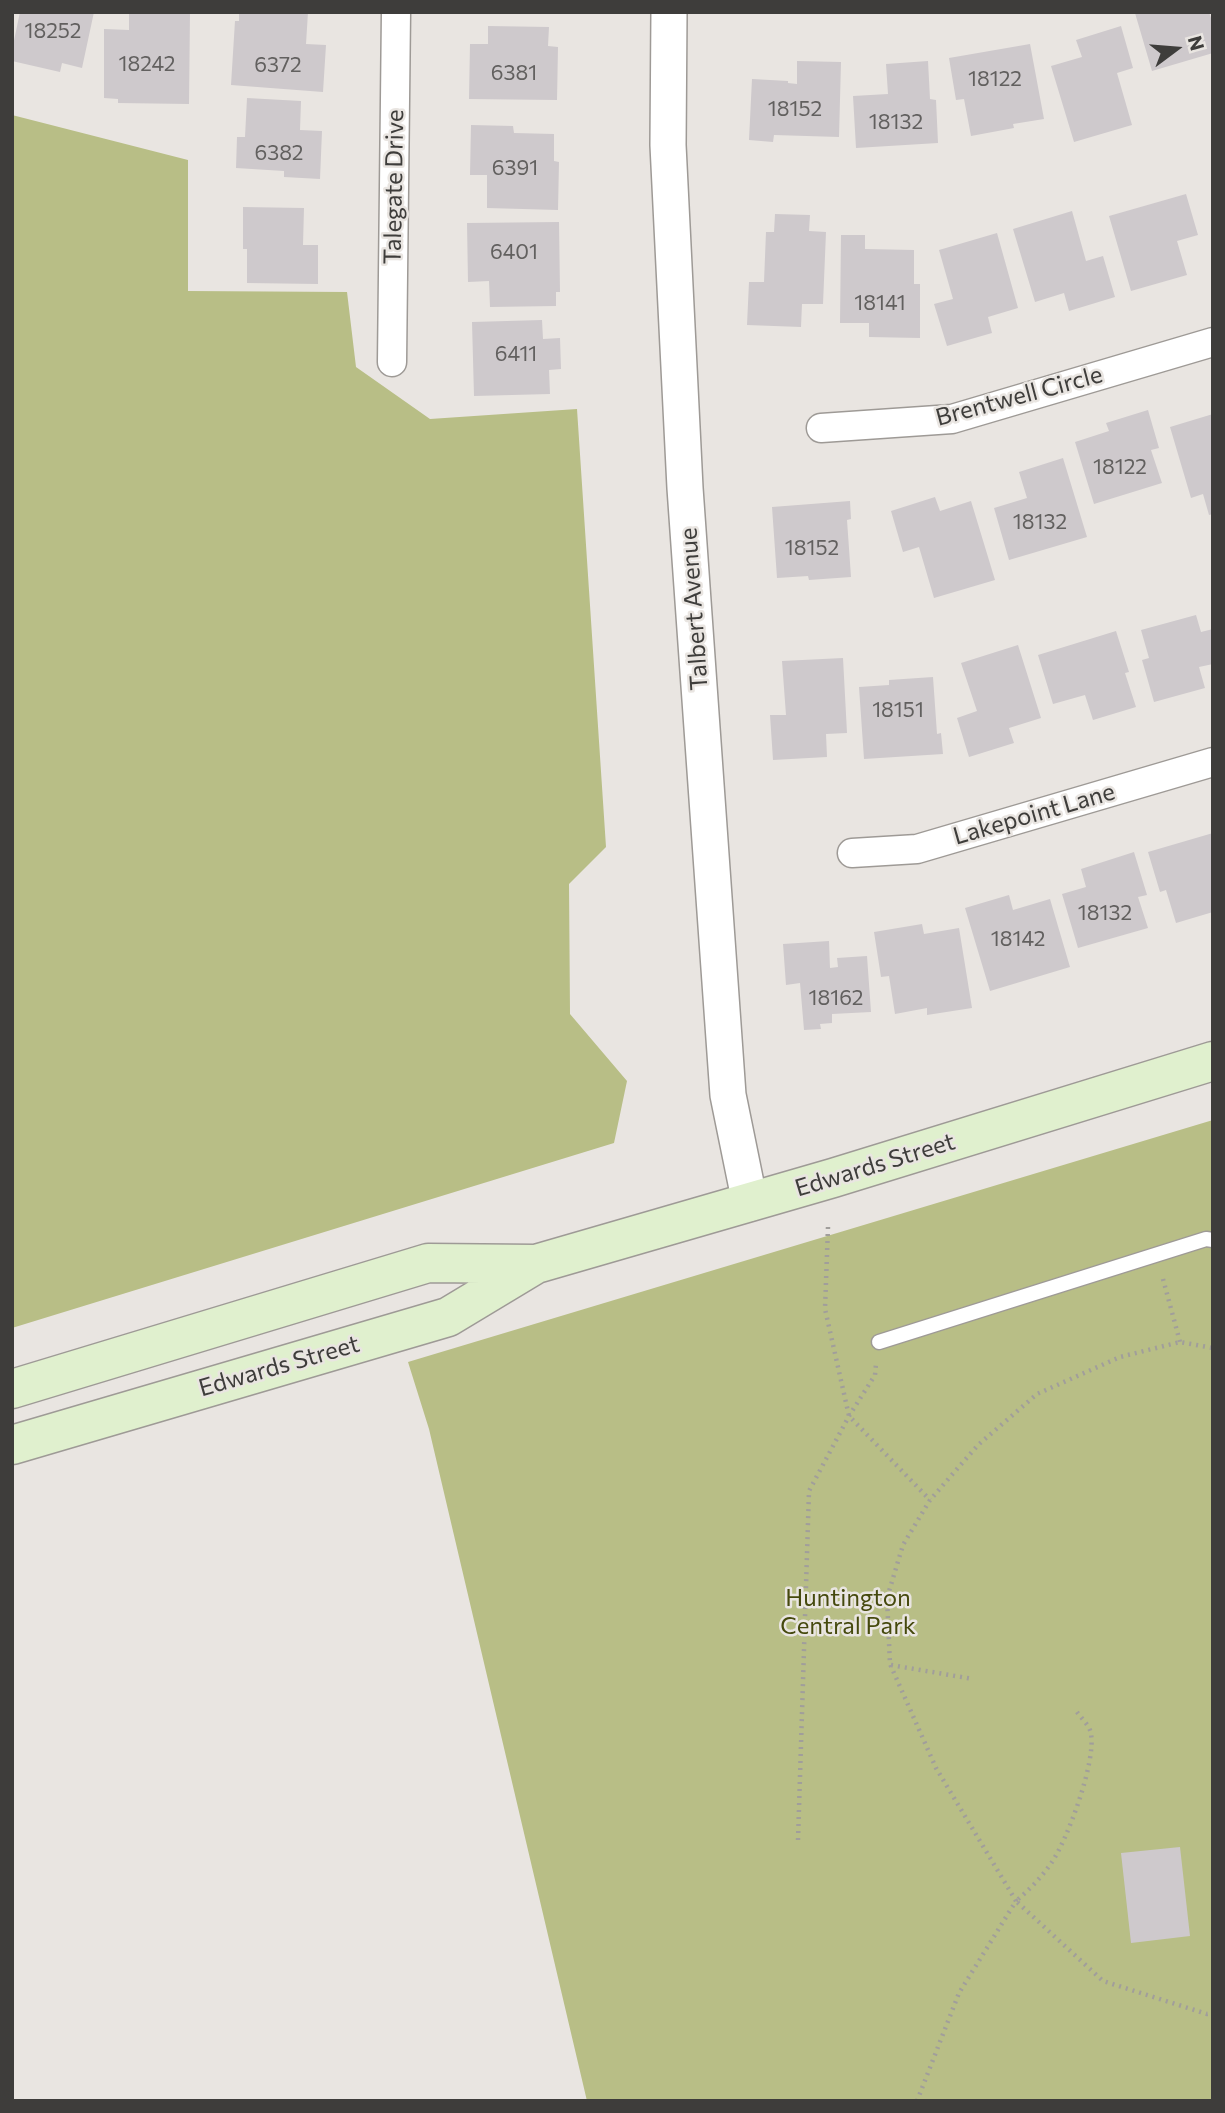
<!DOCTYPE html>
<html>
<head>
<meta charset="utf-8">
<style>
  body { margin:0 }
  #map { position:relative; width:1225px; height:2113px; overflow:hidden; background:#e9e5e1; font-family:Commissioner,sans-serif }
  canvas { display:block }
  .frame { position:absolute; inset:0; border:14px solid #3e3d3b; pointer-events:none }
  .north { position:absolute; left:1141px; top:14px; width:70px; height:70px; -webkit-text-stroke:5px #e9e5e1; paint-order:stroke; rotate:74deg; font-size:19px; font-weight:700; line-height:28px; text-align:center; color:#3e3d3b }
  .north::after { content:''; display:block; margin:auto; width:24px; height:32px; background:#3e3d3b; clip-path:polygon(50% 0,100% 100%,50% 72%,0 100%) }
</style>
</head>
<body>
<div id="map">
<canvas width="1225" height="2113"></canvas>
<div class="frame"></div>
<div class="north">N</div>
</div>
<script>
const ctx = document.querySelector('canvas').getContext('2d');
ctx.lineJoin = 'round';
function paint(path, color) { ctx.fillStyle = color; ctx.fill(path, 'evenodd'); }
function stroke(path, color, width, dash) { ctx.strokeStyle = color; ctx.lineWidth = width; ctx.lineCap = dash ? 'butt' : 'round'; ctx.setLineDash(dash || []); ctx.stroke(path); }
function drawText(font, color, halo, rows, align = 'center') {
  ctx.font = font + ' Commissioner,sans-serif'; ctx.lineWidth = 5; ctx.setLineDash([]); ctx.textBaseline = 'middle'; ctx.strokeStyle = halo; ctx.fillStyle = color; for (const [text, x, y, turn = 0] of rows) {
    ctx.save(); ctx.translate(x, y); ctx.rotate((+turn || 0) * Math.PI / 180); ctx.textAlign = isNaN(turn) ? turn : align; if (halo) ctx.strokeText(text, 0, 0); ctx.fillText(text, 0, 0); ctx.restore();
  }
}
const green = new Path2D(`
  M 12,115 L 188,160 L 188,291 L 347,292 L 356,367 L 430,419 L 577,409 L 606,847 L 569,884 L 570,1014 L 627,1081 L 614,1143 L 12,1328 Z
  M 1213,1120 L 1213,2101 L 587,2101 L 429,1429 L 408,1362 Z`);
const building = new Path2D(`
  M 20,12 L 94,12 L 82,68 L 62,63 L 60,72 L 12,61 L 12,50 Z
  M 129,12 L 190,12 L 189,104 L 118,103 L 118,99 L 104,98 L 104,29 L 129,30 Z
  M 239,12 L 308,12 L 306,44 L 326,45 L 323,92 L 231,85 L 235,21 L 239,21 Z
  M 1139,12 L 1209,12 L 1213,24 L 1213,53 L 1152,71 L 1135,13 Z
  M 488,26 L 549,27 L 548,46 L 558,47 L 557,100 L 469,99 L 470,44 L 488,44 Z
  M 1121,26 L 1133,68 L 1117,73 L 1132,125 L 1074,142 L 1051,66 L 1082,57 L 1076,40 Z
  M 1030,44 L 1044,119 L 1013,124 L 1014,128 L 971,136 L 964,99 L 956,100 L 949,58 Z
  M 797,61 L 841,62 L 839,137 L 774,135 L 773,142 L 749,140 L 752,79 L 788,81 L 788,83 L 797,84 Z
  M 928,61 L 930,99 L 936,100 L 938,143 L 856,148 L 853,96 L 888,94 L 886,64 Z
  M 247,98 L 301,101 L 300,130 L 322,131 L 320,179 L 284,177 L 284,171 L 236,168 L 237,137 L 245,137 Z
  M 471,125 L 513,126 L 514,133 L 554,134 L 554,161 L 559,162 L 558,210 L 487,208 L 487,175 L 470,175 Z
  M 1186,194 L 1198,235 L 1177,241 L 1187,275 L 1131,291 L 1109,216 Z
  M 243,207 L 304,208 L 303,245 L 318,245 L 318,284 L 247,283 L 247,249 L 243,249 Z
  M 1072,211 L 1086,261 L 1103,256 L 1115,297 L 1069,311 L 1064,293 L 1035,302 L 1013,229 Z
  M 775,214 L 810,215 L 809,231 L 826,232 L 823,304 L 802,304 L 801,327 L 747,325 L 749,282 L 764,282 L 766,232 L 774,232 Z
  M 559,222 L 560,292 L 556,292 L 556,306 L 490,307 L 489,281 L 468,282 L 467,223 Z
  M 997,233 L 1018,308 L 988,317 L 992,333 L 947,346 L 934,304 L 953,299 L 939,250 Z
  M 841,235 L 865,235 L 865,249 L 914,250 L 914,284 L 920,284 L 920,338 L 869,337 L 869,323 L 840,323 Z
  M 542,320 L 543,339 L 560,338 L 561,369 L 549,370 L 550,394 L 474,396 L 472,322 Z
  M 1148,410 L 1159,448 L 1151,450 L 1162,483 L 1094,504 L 1075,442 L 1109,431 L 1106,423 Z
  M 1213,414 L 1213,514 L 1209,515 L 1203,494 L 1191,498 L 1170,427 Z
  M 1063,458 L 1087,537 L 1009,560 L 994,508 L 1027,498 L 1019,472 Z
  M 935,497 L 940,511 L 971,501 L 995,580 L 934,598 L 919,547 L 903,552 L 891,511 Z
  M 850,501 L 851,519 L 847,520 L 851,577 L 809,580 L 808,576 L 777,578 L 772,507 Z
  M 1196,615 L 1201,632 L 1213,629 L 1213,664 L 1199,667 L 1205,688 L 1154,702 L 1142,660 L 1149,658 L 1141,630 Z
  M 1116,631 L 1129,672 L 1125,673 L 1136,707 L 1093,720 L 1085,695 L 1053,704 L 1038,655 Z
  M 1018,645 L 1041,718 L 1009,728 L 1014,743 L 969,757 L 957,718 L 977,711 L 961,663 Z
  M 843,658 L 847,733 L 826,734 L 827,757 L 773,760 L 770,715 L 786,715 L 782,661 Z
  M 933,677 L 937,734 L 941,733 L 943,754 L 864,759 L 859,687 L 889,685 L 889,680 Z
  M 1213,833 L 1213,912 L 1176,923 L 1166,890 L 1160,892 L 1148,852 Z
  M 1134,852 L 1147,895 L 1138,897 L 1148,928 L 1078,948 L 1062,894 L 1086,887 L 1081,869 Z
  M 1009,895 L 1013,910 L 1050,899 L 1070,967 L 990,991 L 965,908 Z
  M 922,924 L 924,934 L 959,928 L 972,1008 L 927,1015 L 927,1008 L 895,1014 L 889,976 L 881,977 L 874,932 Z
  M 829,941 L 830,968 L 838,967 L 837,958 L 867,956 L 871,1012 L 832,1014 L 832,1023 L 820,1024 L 821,1029 L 804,1030 L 800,983 L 786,985 L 783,944 Z
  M 1180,1847 L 1190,1936 L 1131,1943 L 1121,1853 Z`);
const path = new Path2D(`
  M 828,1227 L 825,1309 L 849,1416 L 930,1500
  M 1163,1279 L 1180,1342
  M 891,1665 L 973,1679
  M 1077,1712 C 1082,1719 1090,1726 1091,1734 C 1096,1762 1068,1838 1052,1862 C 1042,1877 1029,1890 1016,1901 L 1103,1981 L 1207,2014 L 1213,2013
  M 798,1840 L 809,1491 L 849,1416 L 875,1375 L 876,1364
  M 917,2101 L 959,1993 L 1016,1901 L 936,1768 L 890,1664 L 887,1598 L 903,1545 L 930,1500 L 978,1445 L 1037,1394 L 1120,1357 L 1180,1342 L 1213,1348`);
const service = new Path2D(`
  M 879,1342 L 1206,1239 L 1213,1240`);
const minor = new Path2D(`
  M 392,362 L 396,12
  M 821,428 L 952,419 L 1213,342
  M 852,853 L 917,849 L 1213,762`);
const tertiary = new Path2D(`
  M 669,12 L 668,145 L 685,488 L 728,1095 L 750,1203`);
const secondary = new Path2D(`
  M 12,1389 L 428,1263 L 536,1264
  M 12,1445 L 448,1317 L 536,1264 L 833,1178 L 1213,1061`);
const numberNames = [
  ["18252",53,31],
  ["18242",147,64],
  ["6372",278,65],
  ["6381",514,73],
  ["18122",995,79],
  ["18152",795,109],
  ["18132",896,122],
  ["6382",279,153],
  ["6391",515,168],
  ["6401",514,252],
  ["18141",880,303],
  ["6411",516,354],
  ["18122",1120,467],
  ["18132",1040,522],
  ["18152",812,548],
  ["18151",898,710],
  ["18132",1105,913],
  ["18142",1018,939],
  ["18162",836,998]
];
const streetNames = [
  ["Talegate Drive",394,187,-89],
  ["Brentwell Circle",1019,396,-15],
  ["Talbert Avenue",694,609,-94],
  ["Lakepoint Lane",1034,814,-16],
  ["Edwards Street",875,1165,-17],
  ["Edwards Street",279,1366,-16]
];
const parkNames = [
  ["Huntington",848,1598],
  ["Central Park",848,1626]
];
paint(green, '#b8be86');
paint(building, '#cec9cc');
stroke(service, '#9e9a96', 17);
stroke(minor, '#9e9a96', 31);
stroke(tertiary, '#9e9a96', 38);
stroke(secondary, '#9e9a96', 41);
stroke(path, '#a19e9b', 4.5, [2, 5]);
stroke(service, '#fff', 14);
stroke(minor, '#fff', 28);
stroke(tertiary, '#fff', 35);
stroke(secondary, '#e0f0ce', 38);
drawText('21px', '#62605f', null, numberNames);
drawText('24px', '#3e3d3b', '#e9e5e1', streetNames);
drawText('24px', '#45490d', '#e9e5e1', parkNames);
</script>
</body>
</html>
